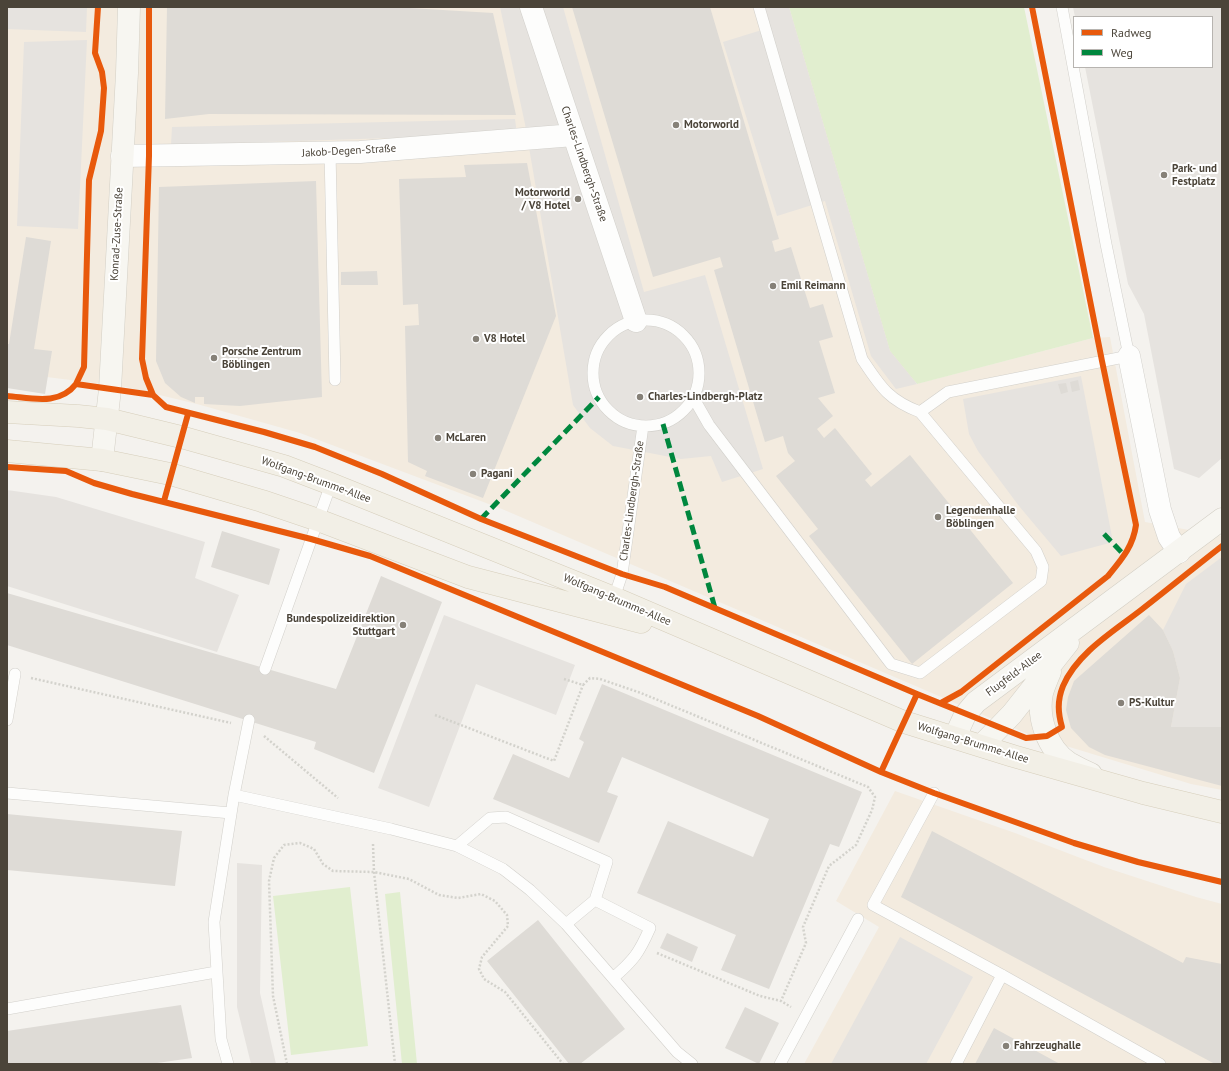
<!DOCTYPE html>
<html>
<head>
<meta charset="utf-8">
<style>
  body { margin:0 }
  #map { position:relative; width:1229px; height:1071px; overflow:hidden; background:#f4f2ee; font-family:"PT Sans",sans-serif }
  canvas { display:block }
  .frame { position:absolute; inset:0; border:8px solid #4b4439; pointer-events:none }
  .legend { position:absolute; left:1073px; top:16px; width:140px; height:52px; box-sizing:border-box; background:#fff; border:1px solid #b7b4b0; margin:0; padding:5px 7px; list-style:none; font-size:12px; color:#4b4439 }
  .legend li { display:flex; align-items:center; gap:8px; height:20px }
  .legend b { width:20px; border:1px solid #b7b4b0 }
</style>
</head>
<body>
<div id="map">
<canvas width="1229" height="1071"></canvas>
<div class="frame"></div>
<ul class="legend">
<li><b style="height:5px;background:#e8590c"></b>Radweg</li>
<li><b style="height:5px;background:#00873e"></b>Weg</li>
</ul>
</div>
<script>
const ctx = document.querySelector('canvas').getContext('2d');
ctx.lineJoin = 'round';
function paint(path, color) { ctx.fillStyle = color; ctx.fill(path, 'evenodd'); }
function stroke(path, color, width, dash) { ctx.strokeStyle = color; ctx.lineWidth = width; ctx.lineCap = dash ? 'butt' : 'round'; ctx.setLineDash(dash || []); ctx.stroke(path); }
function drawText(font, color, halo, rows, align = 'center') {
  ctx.font = font + ' "PT Sans",sans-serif'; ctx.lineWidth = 4; ctx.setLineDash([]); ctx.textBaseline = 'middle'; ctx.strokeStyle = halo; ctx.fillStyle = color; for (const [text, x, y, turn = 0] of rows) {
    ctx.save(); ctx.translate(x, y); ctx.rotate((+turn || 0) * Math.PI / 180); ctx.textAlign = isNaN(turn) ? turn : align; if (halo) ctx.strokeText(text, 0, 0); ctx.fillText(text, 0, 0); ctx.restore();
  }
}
const commercial = new Path2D(`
  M 7,7 L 789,7 L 916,384 L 1093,338 L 1110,337 L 1145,522 L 1222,536 L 1222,790 L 1191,784 L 1030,735 L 502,509 L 300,433 L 197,404 L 126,387 L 7,372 Z
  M 895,791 L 1015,833 L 1104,867 L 1196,897 L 1222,904 L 1222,1064 L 804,1064 L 879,927 L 836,901 Z`);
const green = new Path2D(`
  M 789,7 L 1024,7 L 1093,338 L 917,384 L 890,351 Z
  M 350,887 L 368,1046 L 291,1055 L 273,896 Z
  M 400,892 L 417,1064 L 402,1064 L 385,894 Z`);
const parking = new Path2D(`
  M 7,7 L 87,7 L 86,32 L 7,29 Z
  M 500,7 L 563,7 L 644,292 L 705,275 L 763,469 L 722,482 L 711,456 L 681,459 L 613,446 L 590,428 L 573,405 L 525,124 Z
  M 759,7 L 789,7 L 890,351 L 917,384 L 896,389 L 871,356 L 825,201 L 777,216 L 723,42 L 765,29 Z
  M 1073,7 L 1222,7 L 1222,458 L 1199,478 L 1174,469 L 1144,314 L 1128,284 L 1085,67 L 1212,67 L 1212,17 L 1075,17 Z
  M 87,40 L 78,229 L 17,226 L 24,42 Z
  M 515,119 L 517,134 L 171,145 L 172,127 Z
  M 1081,376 L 1113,542 L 1061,556 L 1019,506 L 978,451 L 969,434 L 963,399 Z
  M 7,490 L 56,497 L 205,542 L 195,578 L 239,595 L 217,652 L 7,586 Z
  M 1222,557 L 1222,727 L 1171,727 L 1180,678 L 1173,651 L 1163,630 L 1186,584 Z
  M 444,615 L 575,665 L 556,715 L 476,684 L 429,807 L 378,788 Z
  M 237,863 L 262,865 L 260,993 L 276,1064 L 251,1064 L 237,1007 Z
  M 900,937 L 973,977 L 926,1064 L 831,1064 Z`);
const building = new Path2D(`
  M 167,7 L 393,7 L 493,13 L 516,115 L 209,114 L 165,119 Z
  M 572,7 L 710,7 L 779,239 L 772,241 L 775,252 L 791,247 L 810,308 L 823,304 L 833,337 L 819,341 L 835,393 L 818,398 L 833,416 L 817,429 L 824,438 L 835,428 L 872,474 L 865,480 L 871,487 L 910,455 L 1013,583 L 912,664 L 809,536 L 818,529 L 776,476 L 795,461 L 788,453 L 783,436 L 765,442 L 714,270 L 723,267 L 720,257 L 653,277 Z
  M 527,163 L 556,316 L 483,498 L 425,476 L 427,471 L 408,462 L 405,326 L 419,325 L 418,304 L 403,305 L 399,179 L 466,177 L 464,165 Z
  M 316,181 L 322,397 L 240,406 L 204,404 L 204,397 L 195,397 L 195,403 L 181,397 L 165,383 L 156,361 L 159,187 Z
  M 26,237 L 51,241 L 34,349 L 52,351 L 45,394 L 7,388 L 7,344 L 9,344 Z
  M 377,271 L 378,285 L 341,285 L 341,272 Z
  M 1078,380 L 1080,390 L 1072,392 L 1070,382 Z
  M 1066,383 L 1068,392 L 1061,394 L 1058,384 Z
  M 222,531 L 280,549 L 269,585 L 211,567 Z
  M 381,576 L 442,602 L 374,773 L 314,749 L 316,742 L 7,645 L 7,593 L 336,689 Z
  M 1149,615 L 1163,630 L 1173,651 L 1180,678 L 1171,727 L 1222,727 L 1222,786 L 1105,755 L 1089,747 L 1071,728 L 1066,710 L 1068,697 L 1074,681 Z
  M 602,684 L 862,792 L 839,847 L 830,844 L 769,989 L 721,970 L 736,935 L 637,893 L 668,821 L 753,857 L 769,819 L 622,757 L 607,792 L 618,796 L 599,843 L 493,799 L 513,754 L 569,778 L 584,742 L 579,739 Z
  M 7,814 L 182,831 L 175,886 L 7,870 Z
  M 932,831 L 1183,963 L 1186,957 L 1222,964 L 1222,1064 L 1215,1064 L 901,897 Z
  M 538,920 L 625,1029 L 580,1064 L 569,1064 L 487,961 Z
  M 667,933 L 698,947 L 692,962 L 660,948 Z
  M 181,1005 L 192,1058 L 150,1064 L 7,1064 L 7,1031 Z
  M 745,1007 L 779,1023 L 759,1064 L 725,1048 Z
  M 994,1028 L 1060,1064 L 975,1064 Z`);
const path = new Path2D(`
  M 76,384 L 84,367 L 89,180 L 98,142
  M 31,678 L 231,723
  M 564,679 L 583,685 L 590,678 L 600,679 L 641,693 L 868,787 L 875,797 L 872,810 L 856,845 L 829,866 L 803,927 L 806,943 L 781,1001
  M 435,715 L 554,761 L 583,685
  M 264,736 L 338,798
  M 373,844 L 374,872 L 395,1064
  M 657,953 L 760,996 L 781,1001 L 791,1007
  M 287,1064 L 273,996 L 269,881 L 274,858 L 284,845 L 300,843 L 314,849 L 323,864 L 333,871 L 374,872 L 409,879 L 439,895 L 458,898 L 481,894 L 495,901 L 507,915 L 508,926 L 482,957 L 479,969 L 484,979 L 505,992 L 563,1064`);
const lane = new Path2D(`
  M 330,152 L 335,380
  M593 373a53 53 0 1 1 106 0a53 53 0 1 1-106 0Z
  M 693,397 L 709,425 L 891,664 L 920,673 L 1041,581 L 1043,567 L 1036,551 L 920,412 C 888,400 880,386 862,359 L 759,7
  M 920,412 L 948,392 L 1129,356 L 1106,244 L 1062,7
  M 614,598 L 622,574 L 643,426
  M 265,669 L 331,484
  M 7,720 L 15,674
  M 7,793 L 231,813
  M 934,793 L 873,905 L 1002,975 L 1160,1064
  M 234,795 L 391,829 L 457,846 L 503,869 L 530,890 L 566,924 L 677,1052 L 692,1064
  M 457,846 L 490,818 L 506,817 L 607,862 L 595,900
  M 566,924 L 595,900 L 650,928 C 639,953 634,960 613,978
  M 7,1009 L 216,972
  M 228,1064 L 221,1039 L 214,922 L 234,795 L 249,720
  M 780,1064 L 858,919
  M 956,1064 L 1002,975`);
const street = new Path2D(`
  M 531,7 L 636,321
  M 122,156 L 360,152 L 574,135
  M 1129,356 L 1160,510 L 1169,537 L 1179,552`);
const secondary = new Path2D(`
  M 102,460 L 110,389 L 127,73 L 129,7
  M 1050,672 C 1047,679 1044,686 1042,693 C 1037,717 1047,749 1069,763 C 1076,767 1084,771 1091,774
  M 955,737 L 965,715 L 976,702 L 1222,519
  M 982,745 L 1012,714 L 1068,643`);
const primary = new Path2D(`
  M 7,412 L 78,416 L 107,419 L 181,437 L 284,466 L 331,484 L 614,598 L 904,722 L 1013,756 L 1143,793 L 1222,812
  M 7,451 L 102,460 L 170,474 L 262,501 L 318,520 L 468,577 L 641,622`);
const quiet = new Path2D(`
  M 663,424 L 715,608
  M 481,519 L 599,397
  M 1104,534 L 1125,556`);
const cycleway = new Path2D(`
  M 149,7 L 149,156 L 142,359 L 146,378 L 153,395 L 166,407 L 264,432 L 315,447 L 382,474 L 481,519 L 622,574 L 665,587 L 917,694 L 1026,738 L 1047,736 L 1062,727 C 1058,713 1057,701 1063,686 C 1077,653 1114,631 1141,610 C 1168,589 1195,567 1222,546
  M 76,384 L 84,367 L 89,180 L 101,131 L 104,88 L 102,72 L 95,53 L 98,7
  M 7,396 C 32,398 59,406 76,384 L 153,395
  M 7,467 L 66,471 L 94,483 L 132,494 L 311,539 L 370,556 L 758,716 L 881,772 L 934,793 L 1074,843 L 1138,862 L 1222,882
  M 164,501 L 188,414
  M 941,703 L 961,692 L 1108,576 C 1121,560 1133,547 1136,525 L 1102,361 L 1032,7
  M 881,772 L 917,694`);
const markers = [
  [676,125,4,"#868178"],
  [1164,175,4,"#868178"],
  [578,199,4,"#868178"],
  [773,286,4,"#868178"],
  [476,339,4,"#868178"],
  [214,358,4,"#868178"],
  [640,397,4,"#868178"],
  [438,438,4,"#868178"],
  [473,474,4,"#868178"],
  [938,517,4,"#868178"],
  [403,625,4,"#868178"],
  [1121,703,4,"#868178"],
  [1006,1046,4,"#868178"]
];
const poiNames = [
  ["Motorworld",684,125],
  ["Park- und",1172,169],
  ["Festplatz",1172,182],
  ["Motorworld",570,193,"right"],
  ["/ V8 Hotel",570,206,"right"],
  ["Emil Reimann",781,286],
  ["V8 Hotel",484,339],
  ["Porsche Zentrum",222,352],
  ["Böblingen",222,365],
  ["Charles-Lindbergh-Platz",648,397],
  ["McLaren",446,438],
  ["Pagani",481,474],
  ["Legendenhalle",946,511],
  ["Böblingen",946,524],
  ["Bundespolizeidirektion",395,619,"right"],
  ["Stuttgart",395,632,"right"],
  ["PS-Kultur",1129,703],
  ["Fahrzeughalle",1014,1046]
];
const streetNames = [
  ["Jakob-Degen-Straße",349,151,-3],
  ["Charles-Lindbergh-Straße",584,164,71],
  ["Konrad-Zuse-Straße",117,234,-87],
  ["Wolfgang-Brumme-Allee",316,480,20],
  ["Charles-Lindbergh-Straße",632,501,-82],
  ["Wolfgang-Brumme-Allee",617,600,23],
  ["Flugfeld-Allee",1014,674,-37],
  ["Wolfgang-Brumme-Allee",973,743,17]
];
paint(commercial, '#f3ebdf');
paint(green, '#e1eecf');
paint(parking, '#e6e3df');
paint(building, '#dedbd6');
stroke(lane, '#d2d0cb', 12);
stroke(street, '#d2d0cb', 23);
stroke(secondary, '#d3cfc5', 23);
stroke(primary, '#d6cebb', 23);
stroke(path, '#d3d2cc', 2.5, [2, 2]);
stroke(lane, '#fdfdfc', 11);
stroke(street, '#fdfdfc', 22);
stroke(secondary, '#f7f6f1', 22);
stroke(primary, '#f2efe6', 22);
stroke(quiet, '#00873e', 5, [10, 5]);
stroke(cycleway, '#e8590c', 6);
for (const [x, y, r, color] of markers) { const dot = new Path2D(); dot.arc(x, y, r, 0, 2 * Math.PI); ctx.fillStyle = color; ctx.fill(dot); stroke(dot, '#fff', 1.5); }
drawText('bold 11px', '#4b4439', '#fff', poiNames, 'left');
drawText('11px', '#4b4439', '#fff', streetNames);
</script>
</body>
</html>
